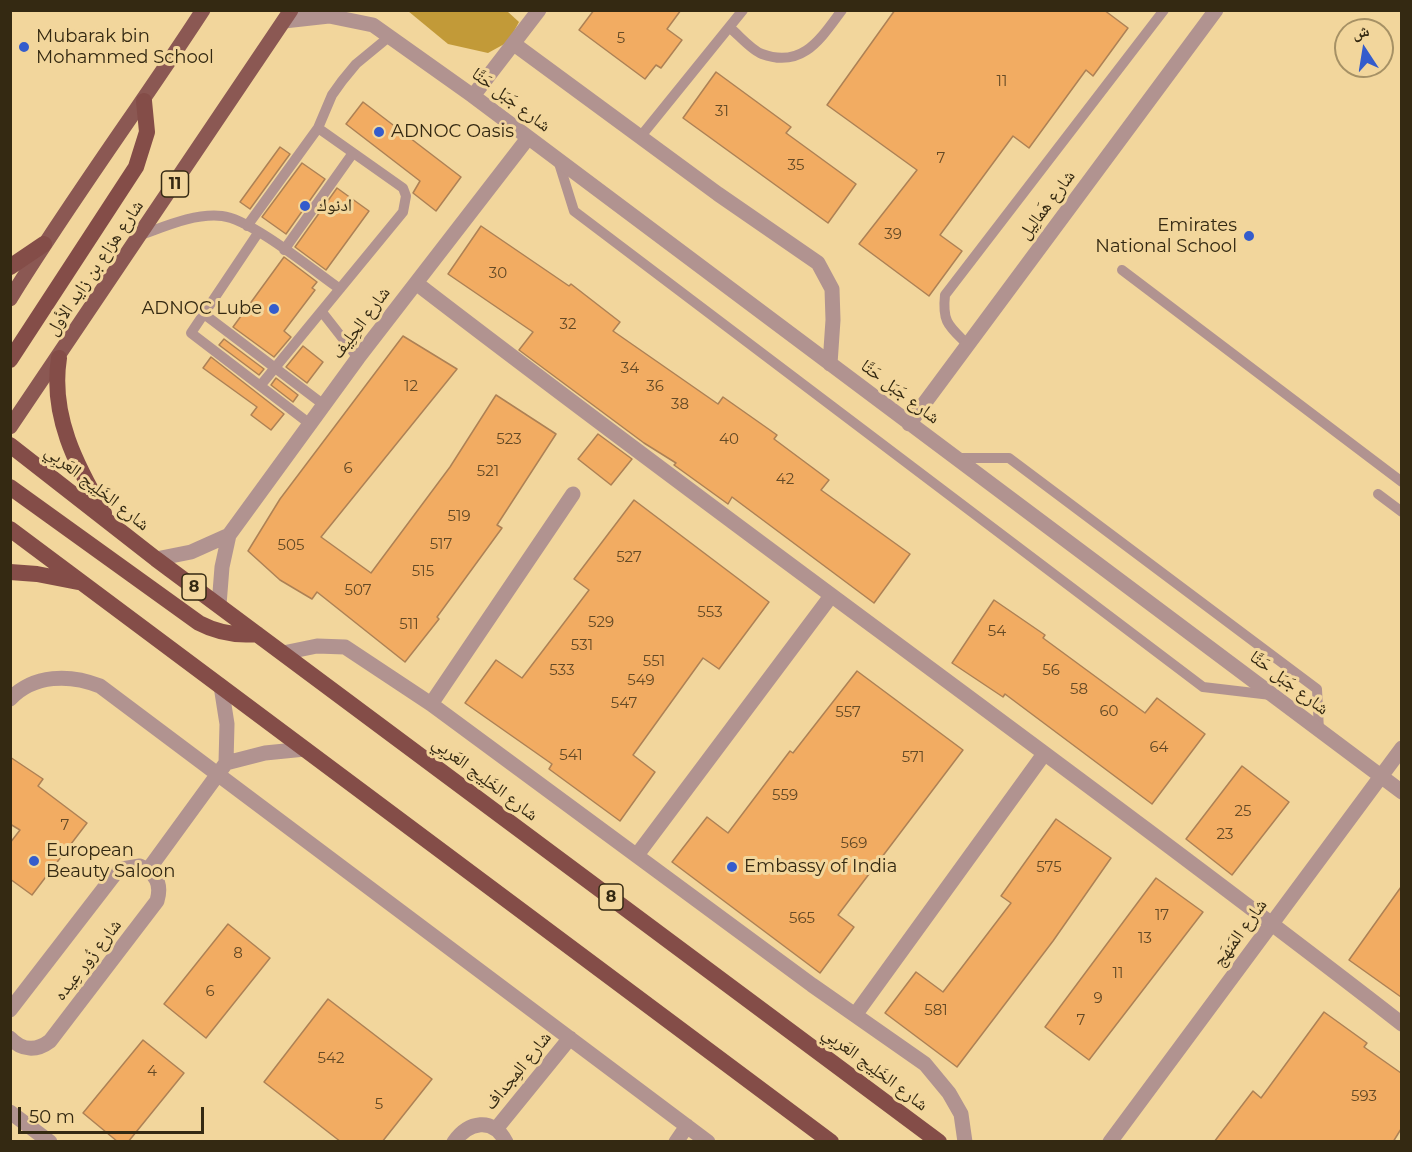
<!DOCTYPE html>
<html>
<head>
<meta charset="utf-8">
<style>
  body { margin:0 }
  #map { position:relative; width:1412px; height:1152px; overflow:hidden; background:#f2d69c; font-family:Montserrat,"Noto Naskh Arabic",sans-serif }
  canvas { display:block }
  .frame { position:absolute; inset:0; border:12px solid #342912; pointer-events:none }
  .north { position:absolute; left:1334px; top:18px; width:60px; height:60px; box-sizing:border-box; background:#f2d69c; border:2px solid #a69165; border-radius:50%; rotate:348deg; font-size:16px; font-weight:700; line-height:24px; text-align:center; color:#342912 }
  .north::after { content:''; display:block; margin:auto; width:21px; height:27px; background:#345ccc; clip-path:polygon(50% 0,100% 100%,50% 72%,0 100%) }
  .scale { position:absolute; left:18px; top:1107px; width:186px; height:27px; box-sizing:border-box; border:3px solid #342912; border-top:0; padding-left:8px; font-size:18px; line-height:21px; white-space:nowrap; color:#342912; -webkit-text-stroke:4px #f2d69c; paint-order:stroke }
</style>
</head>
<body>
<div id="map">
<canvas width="1412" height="1152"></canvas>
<div class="frame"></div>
<div class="north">ش</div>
<div class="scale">50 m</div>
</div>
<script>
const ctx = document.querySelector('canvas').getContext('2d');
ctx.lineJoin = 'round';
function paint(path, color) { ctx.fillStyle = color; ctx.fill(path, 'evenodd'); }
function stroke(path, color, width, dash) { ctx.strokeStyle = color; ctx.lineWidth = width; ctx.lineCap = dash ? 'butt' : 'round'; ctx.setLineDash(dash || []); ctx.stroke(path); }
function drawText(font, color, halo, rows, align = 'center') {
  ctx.font = font + ' Montserrat,"Noto Naskh Arabic",sans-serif'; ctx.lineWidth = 6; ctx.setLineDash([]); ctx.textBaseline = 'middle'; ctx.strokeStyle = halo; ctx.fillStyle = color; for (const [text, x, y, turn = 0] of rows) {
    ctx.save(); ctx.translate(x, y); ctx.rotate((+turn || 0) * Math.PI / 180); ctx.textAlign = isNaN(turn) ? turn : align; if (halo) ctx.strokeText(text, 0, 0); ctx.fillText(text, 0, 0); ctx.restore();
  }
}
const forest = new Path2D(`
  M 408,11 L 507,11 L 519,22 L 508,42 L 488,53 L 448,44 Z`);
const building = new Path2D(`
  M 594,10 L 681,10 L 667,29 L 682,40 L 661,68 L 656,65 L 645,79 L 579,30 Z
  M 895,10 L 1104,10 L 1128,28 L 1093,76 L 1086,70 L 1029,148 L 1013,136 L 940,235 L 962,251 L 929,296 L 859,244 L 917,170 L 827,105 Z
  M 716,72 L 791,127 L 786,133 L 856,184 L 828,223 L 683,118 Z
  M 363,102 L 461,177 L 436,211 L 413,193 L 420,181 L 346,124 Z
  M 280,147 L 290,154 L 250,209 L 240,202 Z
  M 302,163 L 325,179 L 286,234 L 262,217 Z
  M 337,188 L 369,211 L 326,270 L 295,247 Z
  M 481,226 L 569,286 L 571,284 L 620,322 L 613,331 L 718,404 L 723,397 L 777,435 L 774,439 L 829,480 L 821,490 L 910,554 L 874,603 L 732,497 L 728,504 L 674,465 L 676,463 L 644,443 L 519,350 L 533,332 L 448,274 Z
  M 284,257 L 317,282 L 312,288 L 315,290 L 284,331 L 291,337 L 274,357 L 233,327 Z
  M 403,336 L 457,369 L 321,537 L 371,573 L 450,467 L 496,395 L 556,434 L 497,525 L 502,528 L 437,617 L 439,619 L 405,662 L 317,592 L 312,599 L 280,580 L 248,551 L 280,499 Z
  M 224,339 L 264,369 L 259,375 L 219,345 Z
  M 303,346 L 323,362 L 307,383 L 286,367 Z
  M 211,357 L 284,414 L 271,430 L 251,415 L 257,407 L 203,368 Z
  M 276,378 L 298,395 L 293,402 L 271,385 Z
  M 598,434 L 632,459 L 611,485 L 578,459 Z
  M 634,500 L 769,602 L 719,669 L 703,658 L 633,755 L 655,772 L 620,821 L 549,769 L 552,764 L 465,703 L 496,660 L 522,678 L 589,590 L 574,579 Z
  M 994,600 L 1045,635 L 1043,638 L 1145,713 L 1157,698 L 1205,734 L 1152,804 L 1005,694 L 1003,697 L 952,663 Z
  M 857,671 L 963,750 L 838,915 L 854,927 L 820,973 L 672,862 L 707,817 L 728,833 L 790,751 L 793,753 Z
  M 10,757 L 43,779 L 38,786 L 87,823 L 32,895 L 10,879 L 10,843 L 20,830 L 10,824 Z
  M 1242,766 L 1289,802 L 1232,875 L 1186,839 Z
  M 1056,819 L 1111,858 L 1053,941 L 957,1067 L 885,1013 L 916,972 L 943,992 L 1011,903 L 1001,896 Z
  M 1156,878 L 1203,912 L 1089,1060 L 1045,1027 Z
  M 1401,887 L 1401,997 L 1349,960 Z
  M 228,924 L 270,958 L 206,1038 L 164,1004 Z
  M 328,999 L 432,1079 L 382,1142 L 341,1142 L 264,1082 Z
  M 1324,1012 L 1367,1043 L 1364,1047 L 1401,1073 L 1401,1129 L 1393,1142 L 1214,1142 L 1253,1091 L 1261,1098 Z
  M 143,1040 L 184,1073 L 128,1142 L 118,1142 L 83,1113 Z`);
const service = new Path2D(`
  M 729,27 C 739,35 751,50 762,54 C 803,69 821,38 842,10
  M 641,136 L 743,10
  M 558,160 L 574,211 L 1203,687 L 1271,695
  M 247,226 L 318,128 L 332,95 L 342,81 L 356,64 L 390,36
  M 258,233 L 191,333 L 310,424
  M 141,235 C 166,226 195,213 222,216 C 251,219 314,271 340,289
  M 284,250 L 353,153
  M 1122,270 L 1402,482
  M 322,312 L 358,358
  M 204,314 L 324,405
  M 968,345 C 949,326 942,323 945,295 L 1164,10
  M 260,386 L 403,212 L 406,196 L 403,188 L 318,128
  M 956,458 L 1009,458 L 1317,689 L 1319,731
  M 1378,494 L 1402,512`);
const minor = new Path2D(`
  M 284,21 L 329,16 L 373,25 L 473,96 L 1402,792
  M 514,44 L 718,194 L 818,263 L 832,289 L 833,320 L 830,364
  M 473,96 L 539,10
  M 416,283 C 742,534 1077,772 1402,1024
  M 909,424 L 1216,10
  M 156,559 L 191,552 L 229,535
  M 219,605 L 222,567 L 229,535 L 358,358 L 528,138
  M 283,653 L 317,646 L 345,647 L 431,704 L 812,985 L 925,1064 L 949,1093 L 961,1114 L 965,1142
  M 10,699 C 34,674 70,674 100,686 L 708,1142
  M 431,704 L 573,494
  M 226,763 L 265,753 L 305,749
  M 637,855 L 831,596
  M 148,870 L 226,763 L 227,724 L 221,686
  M 10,1010 L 115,874 L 122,869 L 140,866 C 156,873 162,884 157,901 L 50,1041 C 37,1051 22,1051 10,1038
  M 855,1015 L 1044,754
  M 10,1112 L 50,1142
  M 496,1129 L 570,1038
  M 454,1142 C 468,1122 493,1116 506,1142
  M 676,1142 L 687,1126
  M 1110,1142 L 1402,748`);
const primary = new Path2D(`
  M 10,299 C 71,200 140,107 203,10
  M 10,427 L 291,10`);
const trunk = new Path2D(`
  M 10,267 L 44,244
  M 59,358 C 50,415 76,465 104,513
  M 10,360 L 136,167 L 147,132 L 144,101
  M 10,445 L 156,559 L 939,1142
  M 10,487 L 199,623 C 218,633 236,636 257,634
  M 10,529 L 831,1142
  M 10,572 L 37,574 L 78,582`);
const markers = [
  [24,47,6,"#345ccc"],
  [379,132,6,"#345ccc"],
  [305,206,6,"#345ccc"],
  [1249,236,6,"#345ccc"],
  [274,309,6,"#345ccc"],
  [34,861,6,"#345ccc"],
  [732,867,6,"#345ccc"]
];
const numberNames = [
  ["5",621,39],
  ["11",1002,82],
  ["31",722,112],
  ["7",941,159],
  ["35",796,166],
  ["39",893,235],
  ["30",498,274],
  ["32",568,325],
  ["34",630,369],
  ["12",411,387],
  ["36",655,387],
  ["38",680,405],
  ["523",509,440],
  ["40",729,440],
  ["6",348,469],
  ["521",488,472],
  ["42",785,480],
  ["519",459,517],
  ["517",441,545],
  ["505",291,546],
  ["527",629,558],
  ["515",423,572],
  ["507",358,591],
  ["553",710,613],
  ["529",601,623],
  ["511",409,625],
  ["54",997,632],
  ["531",582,646],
  ["551",654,662],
  ["533",562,671],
  ["56",1051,671],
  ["549",641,681],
  ["58",1079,690],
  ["547",624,704],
  ["60",1109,712],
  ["557",848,713],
  ["64",1159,748],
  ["541",571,756],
  ["571",913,758],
  ["559",785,796],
  ["25",1243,812],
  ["7",65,826],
  ["23",1225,835],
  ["569",854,844],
  ["575",1049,868],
  ["17",1162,916],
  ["565",802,919],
  ["13",1145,939],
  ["8",238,954],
  ["11",1118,974],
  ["6",210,992],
  ["9",1098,999],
  ["581",936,1011],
  ["7",1081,1021],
  ["542",331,1059],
  ["4",152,1072],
  ["593",1364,1097],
  ["5",379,1105]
];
const shields = [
  [175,184,27],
  [194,587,24],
  [611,897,24]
];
const shieldNames = [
  ["11",175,184],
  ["8",194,587],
  ["8",611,897]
];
const poiNames = [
  ["Mubarak bin",36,37],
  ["Mohammed School",36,58],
  ["ADNOC Oasis",391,132],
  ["ادنوك",317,206],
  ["Emirates",1237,226,"right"],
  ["National School",1237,247,"right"],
  ["ADNOC Lube",262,309,"right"],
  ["European",46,851],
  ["Beauty Saloon",46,872],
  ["Embassy of India",744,867]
];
const streetNames = [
  ["شارع جَبَل حَتَّا",511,100,37],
  ["شارع هَمالِيل",1047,205,-53],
  ["شارع هزاع بن زايد الأول",95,268,-56],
  ["شارع الحِلِيف",361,323,-53],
  ["شارع جَبَل حَتَّا",900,392,37],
  ["شارع الخَلِيج العَربِي",97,488,38],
  ["شارع جَبَل حَتَّا",1289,683,37],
  ["شارع الخَلِيج العَربِي",485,779,37],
  ["شارع المَنهَج",1240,933,-54],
  ["شارع زُور عِيده",88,960,-52],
  ["شارع الخَلِيج العَربِي",875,1069,37],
  ["شارع المِجداف",518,1071,-51]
];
paint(forest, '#c29a38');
paint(building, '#f2ac62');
stroke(building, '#ad8155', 1.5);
stroke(service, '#b19390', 10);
stroke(minor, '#b19390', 15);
stroke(primary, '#8b5853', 15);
stroke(trunk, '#844d48', 16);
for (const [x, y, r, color] of markers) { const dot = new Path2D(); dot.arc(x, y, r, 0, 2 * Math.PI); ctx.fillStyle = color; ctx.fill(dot); stroke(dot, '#f2d69c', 2); }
drawText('15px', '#644a26', null, numberNames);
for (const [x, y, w] of shields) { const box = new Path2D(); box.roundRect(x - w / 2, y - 13, w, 26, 4.5); ctx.fillStyle = '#f2d69c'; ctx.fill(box); stroke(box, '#342912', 1.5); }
drawText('bold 16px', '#342912', null, shieldNames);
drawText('18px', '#342912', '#f2d69c', poiNames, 'left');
drawText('18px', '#342912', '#f2d69c', streetNames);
</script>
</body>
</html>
